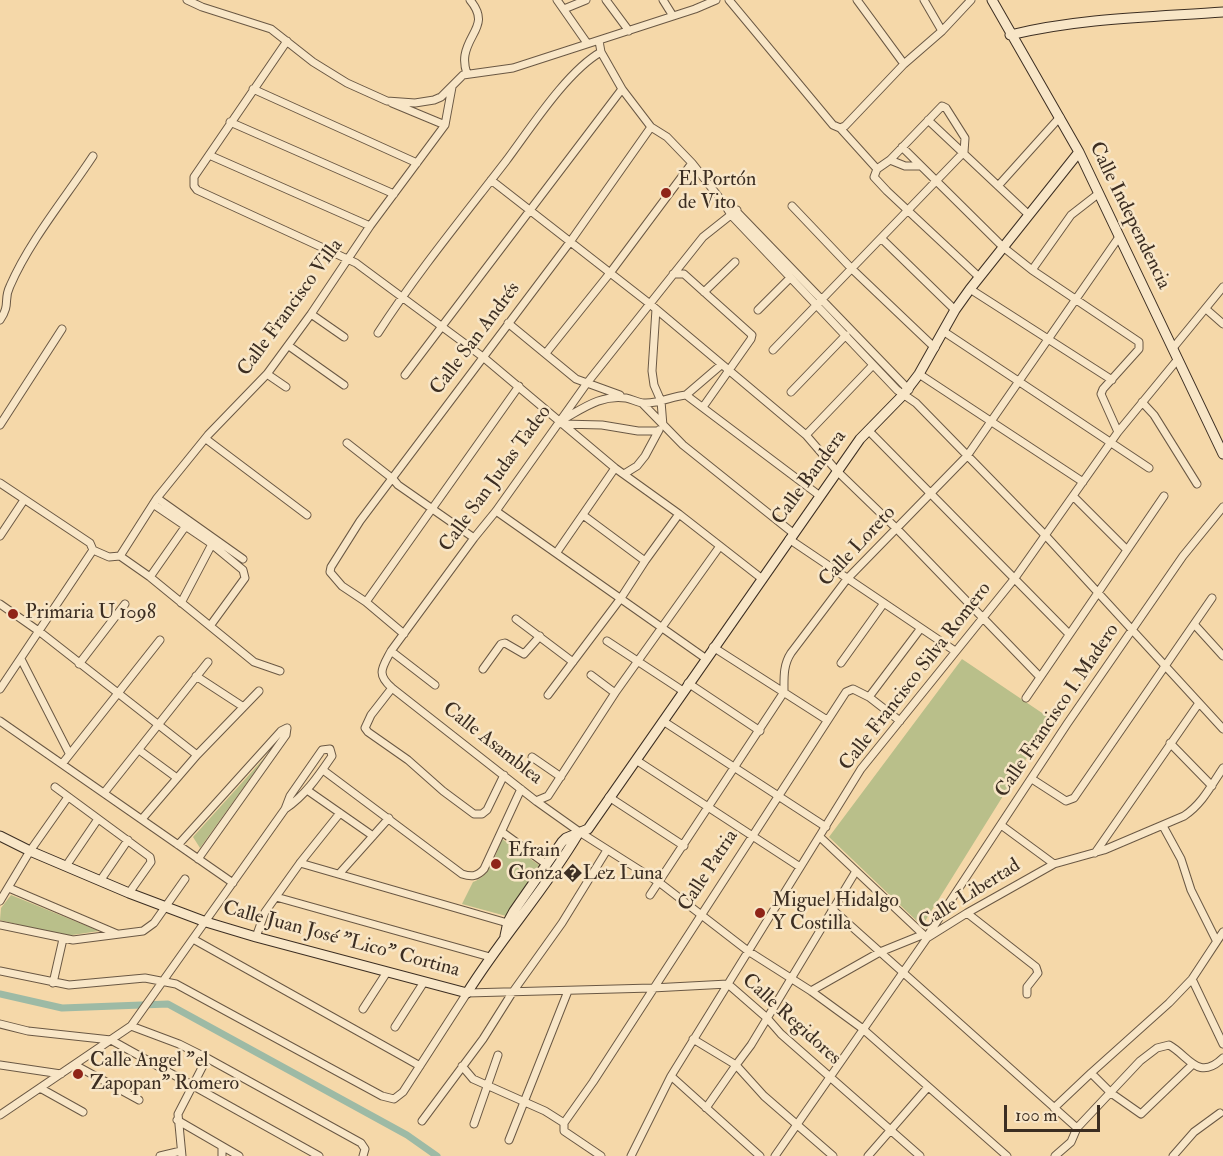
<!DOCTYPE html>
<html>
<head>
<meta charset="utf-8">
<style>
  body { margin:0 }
  #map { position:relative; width:1223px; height:1156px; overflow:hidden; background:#f5d8a9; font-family:"IM FELL Double Pica",serif }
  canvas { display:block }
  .scale { position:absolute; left:1004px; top:1105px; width:96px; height:27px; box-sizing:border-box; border:3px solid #3c2e22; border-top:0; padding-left:8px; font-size:18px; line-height:21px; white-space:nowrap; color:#3c2e22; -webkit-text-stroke:4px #f8e6c7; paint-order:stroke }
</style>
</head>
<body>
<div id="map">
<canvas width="1223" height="1156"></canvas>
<div class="scale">100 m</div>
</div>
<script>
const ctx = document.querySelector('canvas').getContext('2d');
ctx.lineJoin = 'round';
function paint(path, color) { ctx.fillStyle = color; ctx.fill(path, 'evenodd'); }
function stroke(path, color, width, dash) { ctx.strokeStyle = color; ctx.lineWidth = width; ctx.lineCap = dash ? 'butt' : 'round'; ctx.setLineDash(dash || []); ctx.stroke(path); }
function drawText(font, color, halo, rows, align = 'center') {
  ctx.font = font + ' "IM FELL Double Pica",serif'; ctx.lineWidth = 5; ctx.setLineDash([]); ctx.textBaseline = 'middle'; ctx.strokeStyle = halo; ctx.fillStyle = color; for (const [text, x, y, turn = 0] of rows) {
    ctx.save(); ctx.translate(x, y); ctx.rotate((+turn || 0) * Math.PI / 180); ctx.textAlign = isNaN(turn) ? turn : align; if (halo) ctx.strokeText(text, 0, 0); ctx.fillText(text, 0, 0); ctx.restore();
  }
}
const green = new Path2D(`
  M 962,659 L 1051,719 L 922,926 L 829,837 Z
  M 266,756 L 200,848 L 193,837 Z
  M 502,839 L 539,865 L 506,916 L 462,904 L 473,882 C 491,876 495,855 502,839 Z
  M 11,895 L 99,931 L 66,936 L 0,920 L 1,908 Z`);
const canal = new Path2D(`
  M 0,994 L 62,1008 L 168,1004 L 407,1135 L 437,1156`);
const street = new Path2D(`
  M 187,0 L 202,7 L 271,29 L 313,62 L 347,83 L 387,101 L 415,103 L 434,100 L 441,97 L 463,75 L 513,68 L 695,9 L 716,0
  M 557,0 L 587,43
  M 606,0 L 629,31
  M 663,0 L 673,16
  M 729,0 L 833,125 L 840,128 L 877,169
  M 857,0 L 904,64
  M 924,0 L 942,31
  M 564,9 L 586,0
  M 287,41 L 194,177 L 194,186 L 197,190 L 356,263 L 364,269 L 483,357 L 615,468 L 679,514 L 761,578
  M 599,41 L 601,52 L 622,89 L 651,127 L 667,137 L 692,163 L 725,205 L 731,215 L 897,390 L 916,403 L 1046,536 L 1223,729
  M 467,74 C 465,68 464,61 465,55 C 469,32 490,24 470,0
  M 253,89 L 417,163
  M 392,103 L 445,125
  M 928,120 L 1029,215
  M 230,122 L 394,194
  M 840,128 L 845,126 L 904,64 L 942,31 L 971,0
  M 902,147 L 1003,247 L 1032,270 L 1139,342 L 1139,349 L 1103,389 L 1101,394 L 1118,432
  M 209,155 L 370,226
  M 890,160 L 905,166 L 920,166
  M 491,180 L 650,304 L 806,435 L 837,471 L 897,529 L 1040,677
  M 998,186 L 1060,117
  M 792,206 L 852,269 L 935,348
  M 734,209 L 909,390
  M 737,210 L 703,237 L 587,383 L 496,511 L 474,538 L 391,651 C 382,668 376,674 392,688 L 536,801 L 581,833 L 660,883 L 748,951 L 811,991 L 863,1029 L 1007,1156
  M 882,239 L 955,310
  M 1032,270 L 1071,215 L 1098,194
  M 673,274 L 684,274 L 752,335 L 751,339 L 703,407
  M 970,289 L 1112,380
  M 704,292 L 735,262
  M 656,309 L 652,371 L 654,385 L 661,401 L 663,426
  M 1206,309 L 1223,324
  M 758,310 L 790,278
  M 311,314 L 344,337
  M 0,320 C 11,304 3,300 10,286 C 30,240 66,197 93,156
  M 508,323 L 576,379 L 620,395
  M 943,331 L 1149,468
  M 378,333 C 417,273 462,218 506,161 C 530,129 567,71 601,52
  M 289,346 L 344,385
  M 1173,348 L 1223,287
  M 773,350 L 964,152 L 965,138 L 946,108 L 942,106 L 890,160 L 877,169 L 874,177 L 887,191 L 979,277
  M 546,353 L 610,273 L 692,163
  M 267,374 L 286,387
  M 919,374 L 1083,482
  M 405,375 L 622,89
  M 791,392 L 846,335
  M 686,395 L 721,365
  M 1142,402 L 1154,415 L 1197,484
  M 642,403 L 683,445 L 793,533
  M 560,421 C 581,410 600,394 626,398 C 632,399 638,403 644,403 C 659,404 672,396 686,395 L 820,496
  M 562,424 L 602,425 L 638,431 L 657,431
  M 0,425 L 62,329
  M 868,430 L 1069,634
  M 806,435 L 873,365
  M 206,439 L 307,515
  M 347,443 L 393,479 L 398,485 L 474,538
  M 624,474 L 637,466 L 645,456 L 659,430
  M 0,483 L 90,543 L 93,550 L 109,557 L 120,556 L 157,498 L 208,435 L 267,374 L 311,314 L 370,226 L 445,125 L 452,87
  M 1073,496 L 1127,550
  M 157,498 L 243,559
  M 153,504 L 209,542 L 243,570 L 245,578 L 210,626
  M 496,511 L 705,658
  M 583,515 L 645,561
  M 0,536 L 24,500
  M 789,539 L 955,651
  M 557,552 L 615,468
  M 120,556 L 150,577 L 185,527
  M 150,577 L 254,662 L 280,671
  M 366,602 L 519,386
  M 181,603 L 212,544
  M 0,604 L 40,632 L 197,755
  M 516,619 L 573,662
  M 1194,624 L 1223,656
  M 404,634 L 366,602 L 342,586 L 330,572 L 331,567 L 360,521 L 570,242 L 651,127
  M 607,641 L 683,691
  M 713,647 L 827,720
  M 391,651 L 435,685
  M 21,659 L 69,753
  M 841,663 L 884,603
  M 79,664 L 125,604
  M 483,669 L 501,644 L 505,643 L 524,654 L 540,636
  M 591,675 L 615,693
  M 196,676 L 242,706
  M 688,683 L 760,731
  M 392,688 L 371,715 L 365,728 L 368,732 L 408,760 L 443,791 L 474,814 L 482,814 L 487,810 L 504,775
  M 0,689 L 93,550
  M 548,695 L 621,598 L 645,561 L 679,514
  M 869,697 L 921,628
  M 1026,698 L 1164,496
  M 0,721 L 233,883
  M 663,721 L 826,827
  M 1170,743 L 1212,786
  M 139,750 L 177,778
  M 532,757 L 561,777
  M 636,760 L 800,867
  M 62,764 L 160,640
  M 323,770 L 462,874 C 471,877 477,877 484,869 L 521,789
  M 1032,779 L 1066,801 L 1074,798 L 1212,598
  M 55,787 L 150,857 L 151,862 L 129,893
  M 307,790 L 373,836
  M 104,793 L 208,662
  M 609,797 L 684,846
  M 536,801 L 548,796 L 615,693 L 720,546
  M 142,819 L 197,755 L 259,691
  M 1001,825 L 1054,864
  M 1163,826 L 1181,859 L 1191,890 L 1216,940
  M 502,832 L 546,864
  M 820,837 L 927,938
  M 178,845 L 281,731 L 287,728
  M 1095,853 L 1199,703
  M 198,859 L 286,735 L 287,728
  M 300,863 L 511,924
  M 66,866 L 98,819
  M 339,874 L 389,818
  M 100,881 L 128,840
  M 9,888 L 117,934
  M 650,895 L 784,692 C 784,678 783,665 791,653 L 847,579 L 967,456 L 1119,237
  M 276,897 L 490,957
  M 0,901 L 30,851 L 68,797
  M 832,909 L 1077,1128
  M 967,913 L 1036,967 L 1038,973 L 1027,987 L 1027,994
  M 0,925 L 73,940 L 143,931 L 154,923 L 185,879
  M 928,935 L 1067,724 L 1183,556 L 1223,507
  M 256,937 L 265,912 L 300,863 L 340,813
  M 193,939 L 420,1066
  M 0,971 L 69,985 L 145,978 L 176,984 L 382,1096 L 394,1099 L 403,1092 L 467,993 L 652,988 L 728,984 L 767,1018 L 781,1034 L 920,1156
  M 1192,979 L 1223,1044
  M 53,983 L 63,939
  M 811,991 L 880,952 L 922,935
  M 363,1009 L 387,972
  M 0,1024 L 28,1031 L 111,1040 L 319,1156
  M 131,1026 L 179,1044 L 207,1058 L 361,1143 L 365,1149 L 363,1156
  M 395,1027 L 424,982
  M 693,1039 L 736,1065 L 706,1108
  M 0,1065 L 61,1074
  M 75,1065 L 139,1100
  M 1192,1065 L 1141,1114 L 1111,1093 L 1091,1073 L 1169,1003 L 1192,979 L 1223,932
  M 462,1066 L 473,1079 L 545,1111 L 564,1123
  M 671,1076 L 760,1156
  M 40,1088 L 83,1112
  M 1054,1108 L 1091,1073
  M 0,1115 L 131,1026 L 285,809 L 290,796 L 322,750 L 330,749 L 332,756 C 319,775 305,796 285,809
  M 177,1120 L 239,1156
  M 422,1121 L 483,1039 L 512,993 L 562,923 L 607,850
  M 564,1123 L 593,1082 L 846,692 L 853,689 L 869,697 L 900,721
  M 564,1123 L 564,1131 L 601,1156
  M 474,1124 L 498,1055
  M 509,1140 L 568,991
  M 222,1147 L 222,1156
  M 160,1156 L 181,1151
  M 182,1156 L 178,1114 L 207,1058
  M 631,1156 L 671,1076 L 861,769 L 1015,578 L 1118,432 L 1178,359
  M 775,1156 L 927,938 L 967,913 L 1054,864 L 1104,850 L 1184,816 C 1202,804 1211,786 1223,768
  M 833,1156 L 764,1096 L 736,1065 L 751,1045 L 856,871
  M 868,1156 L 928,1087
  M 1055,1156 L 1071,1142 L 1077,1128 L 1140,1061 L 1157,1048 L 1169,1045 C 1189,1056 1198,1082 1223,1058
  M 1173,1156 L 1194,1132 L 1220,1113`);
const secondary = new Path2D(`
  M 992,0 L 1079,152 L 1223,454
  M 1010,35 C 1080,18 1152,17 1223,12
  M 0,836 L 30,851 L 129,893 L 206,922 L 256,937 L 467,993 C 501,938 545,890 578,834
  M 505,936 L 508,922 L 514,911 L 562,842 L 566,838 L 588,829 L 860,439 L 903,395 L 919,374 L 955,310 L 970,289 L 1079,152`);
const markers = [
  [666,193,6,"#8f2418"],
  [13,614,6,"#8f2418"],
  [496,864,6,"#8f2418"],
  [760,913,6,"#8f2418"],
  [78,1074,6,"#8f2418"]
];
const poiNames = [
  ["El Portón",678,181],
  ["de Vito",678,204],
  ["Primaria U 1098",25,614],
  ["Efrain",508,852],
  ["Gonza�Lez Luna",508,875],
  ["Miguel Hidalgo",772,902],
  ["Y Costilla",772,925],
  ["Calle Angel \"el",90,1062],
  ["Zapopan\" Romero",90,1085]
];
const streetNames = [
  ["Calle Independencia",1129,216,64],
  ["Calle Francisco Villa",291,308,-54],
  ["Calle San Andrés",476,339,-53],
  ["Calle Bandera",810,478,-54],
  ["Calle San Judas Tadeo",496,479,-54],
  ["Calle Loreto",858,547,-47],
  ["Calle Francisco Silva Romero",916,677,-52],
  ["Calle Francisco I. Madero",1058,711,-56],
  ["Calle Asamblea",492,744,38],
  ["Calle Patria",709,871,-57],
  ["Calle Libertad",970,895,-32],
  ["Calle Juan José \"Lico\" Cortina",341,940,15],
  ["Calle Regidores",791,1020,42]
];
paint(green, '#b9bf8a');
stroke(canal, '#9dbaa5', 7);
stroke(street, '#6a5844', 9);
stroke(secondary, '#3c2e22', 11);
stroke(street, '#f8e6c7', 7);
stroke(secondary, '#f8e6c7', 9);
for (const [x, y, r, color] of markers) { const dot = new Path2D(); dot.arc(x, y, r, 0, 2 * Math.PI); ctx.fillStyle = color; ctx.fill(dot); stroke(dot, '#f8e6c7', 2); }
drawText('20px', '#3c2e22', '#f8e6c7', poiNames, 'left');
drawText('20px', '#3c2e22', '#f8e6c7', streetNames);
</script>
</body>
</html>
